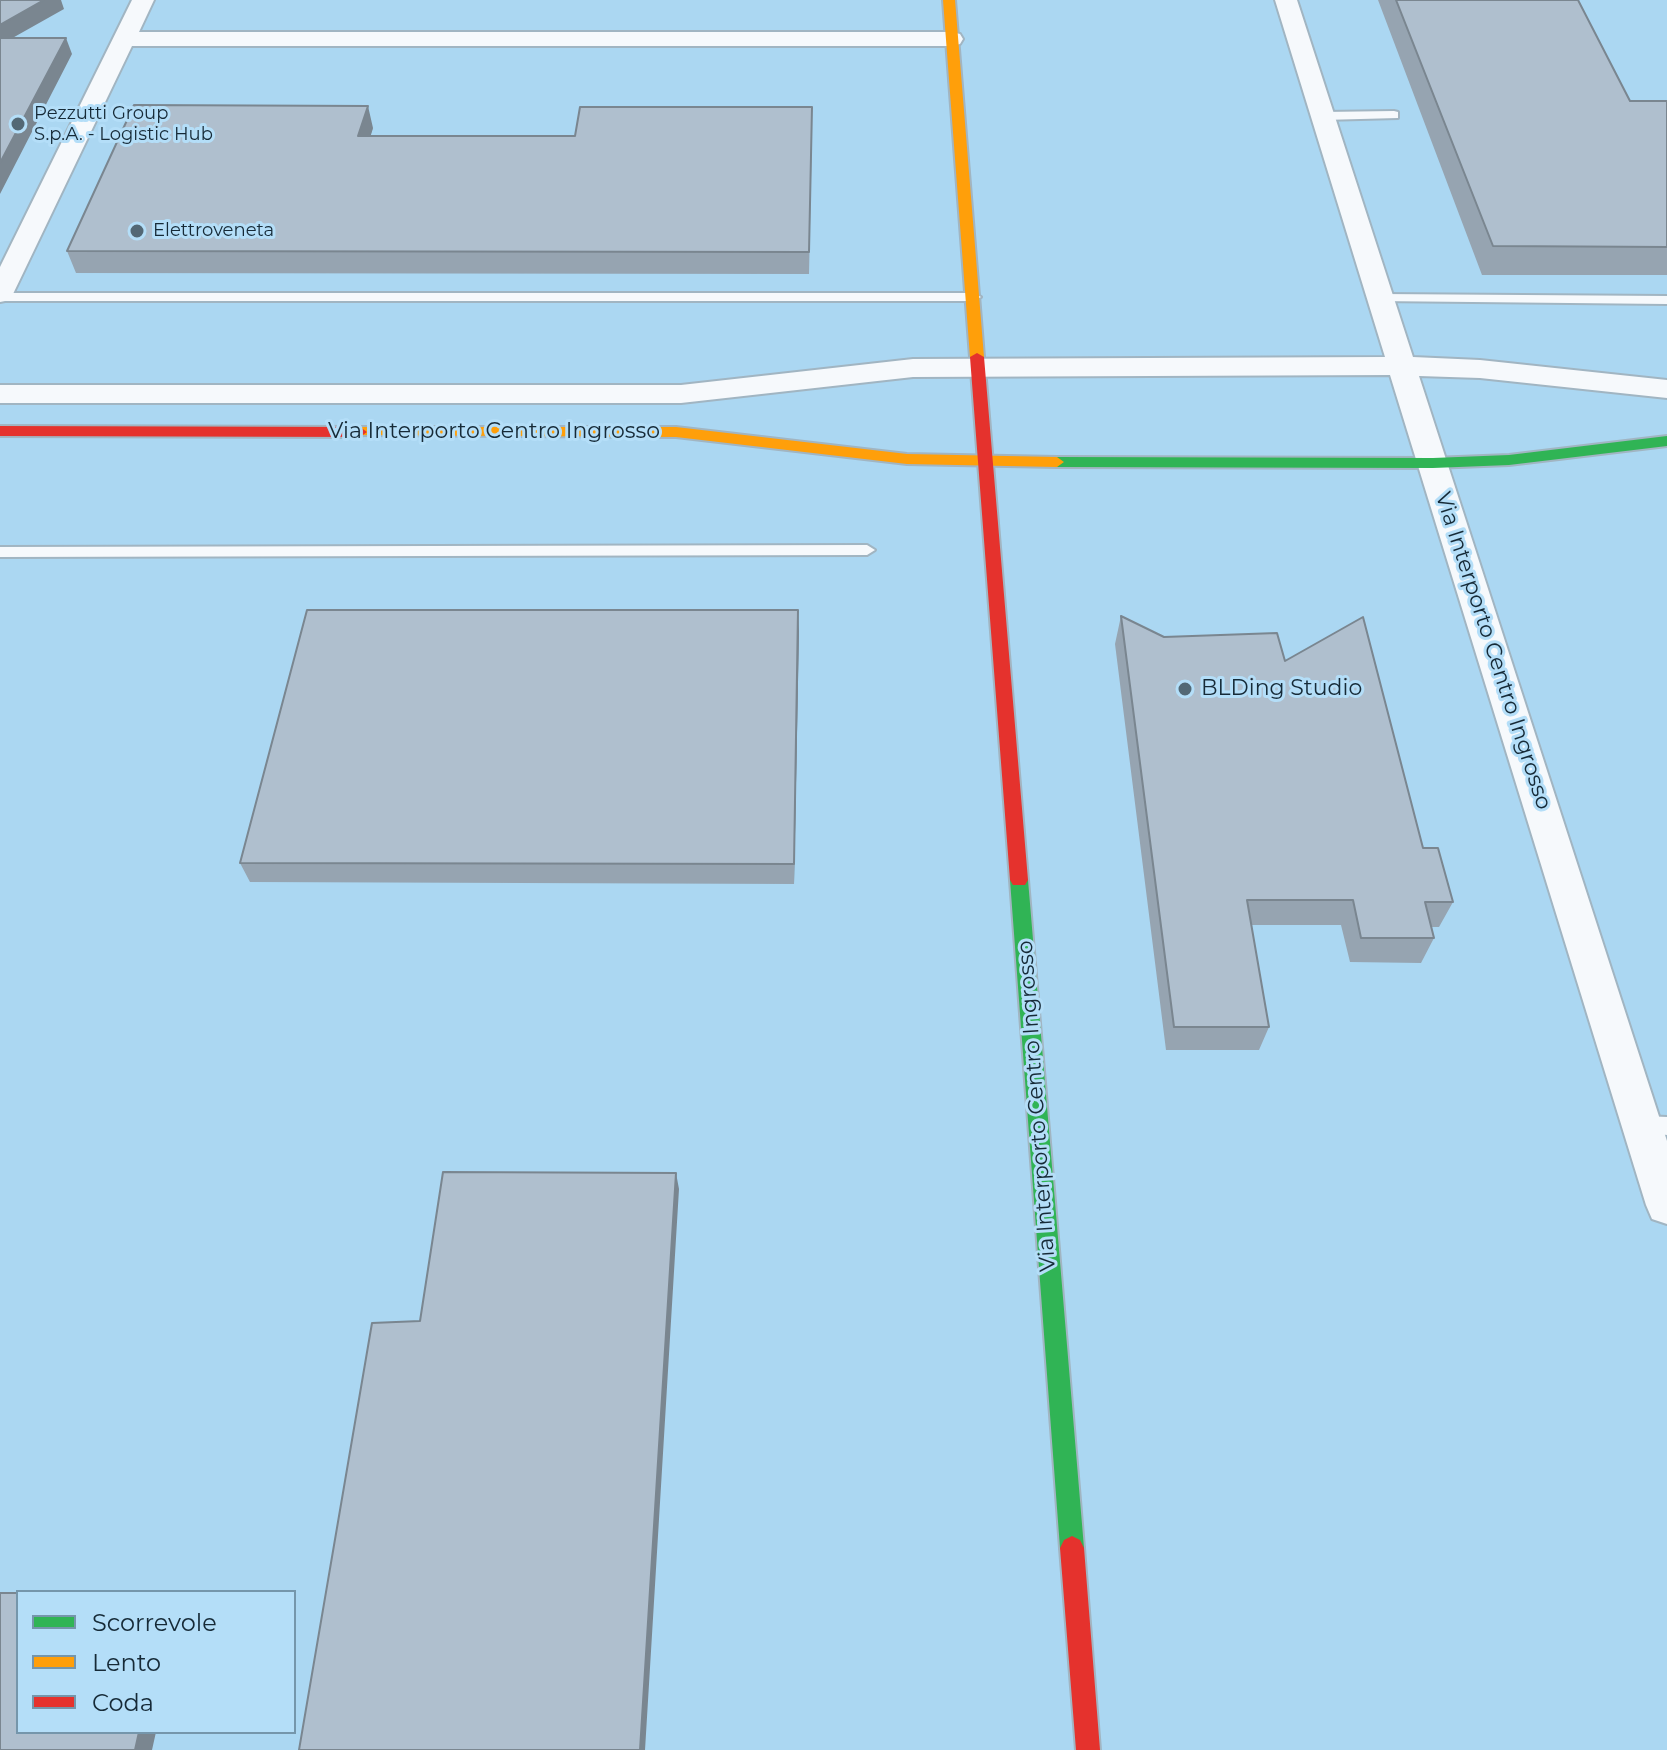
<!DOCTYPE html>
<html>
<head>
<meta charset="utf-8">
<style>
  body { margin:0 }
  #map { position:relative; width:1667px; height:1750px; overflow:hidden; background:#c3dae9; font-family:Montserrat,sans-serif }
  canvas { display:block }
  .legend { position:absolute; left:16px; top:1590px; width:280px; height:144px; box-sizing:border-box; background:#b4def8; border:2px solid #7596ab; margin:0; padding:10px 14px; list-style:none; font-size:24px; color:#162a37 }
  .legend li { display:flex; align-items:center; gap:16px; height:40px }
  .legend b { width:40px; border:2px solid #7596ab }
</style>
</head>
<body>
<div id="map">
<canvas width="1667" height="1750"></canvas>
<ul class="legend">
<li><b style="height:10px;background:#30b455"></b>Scorrevole</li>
<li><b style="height:10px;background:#ff9f0a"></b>Lento</li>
<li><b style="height:10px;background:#e5322d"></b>Coda</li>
</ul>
</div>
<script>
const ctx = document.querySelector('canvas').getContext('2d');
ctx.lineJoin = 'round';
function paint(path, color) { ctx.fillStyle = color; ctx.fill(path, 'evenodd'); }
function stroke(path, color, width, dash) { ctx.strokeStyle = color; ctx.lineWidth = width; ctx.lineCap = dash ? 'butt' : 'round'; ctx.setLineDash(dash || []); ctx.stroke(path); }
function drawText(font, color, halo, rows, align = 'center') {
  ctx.font = font + ' Montserrat,sans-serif'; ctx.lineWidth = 6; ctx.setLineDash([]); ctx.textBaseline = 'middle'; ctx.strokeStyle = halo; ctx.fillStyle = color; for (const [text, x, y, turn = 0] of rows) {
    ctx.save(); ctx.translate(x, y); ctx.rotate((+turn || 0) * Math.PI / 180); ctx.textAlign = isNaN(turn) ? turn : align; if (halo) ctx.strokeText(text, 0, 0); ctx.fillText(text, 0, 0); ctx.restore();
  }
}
const built = new Path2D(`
  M 0,0 L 1667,0 L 1667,1750 L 0,1750 ZM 18,1592 L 294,1592 L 294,1732 L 18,1732 Z`);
const lane = new Path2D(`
  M 1394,111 L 1398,112 L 1398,118 L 1323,120 L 1317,116 L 1323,112 Z
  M 0,293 L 974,293 L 981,297 L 974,301 L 0,301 Z
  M 1380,294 L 1667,296 L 1667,304 L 1375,301 L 1373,298 Z
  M 867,545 L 875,550 L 867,555 L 0,557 L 0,547 Z
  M 1642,1116 L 1667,1117 L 1667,1135 L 1635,1131 L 1632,1125 L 1635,1119 Z`);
const street = new Path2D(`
  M 132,0 L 154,0 L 139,32 L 952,32 L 960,34 L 963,39 L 960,44 L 952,46 L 132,46 L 13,294 L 10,300 L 0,302 L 0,267 Z
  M 1275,0 L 1297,0 L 1413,357 L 1480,360 L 1667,380 L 1667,398 L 1480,378 L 1419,376 L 1667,1141 L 1667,1224 L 1652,1219 L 1646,1205 L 1390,375 L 913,377 L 681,403 L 0,403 L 0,385 L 681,385 L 913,359 L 1385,357 Z`);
const fast = new Path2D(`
  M 1667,436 L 1667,446 L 1509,465 L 1433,468 L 1057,467 L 1050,462 L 1057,457 L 1433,458 L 1509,455 Z
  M 1019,873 L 1025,875 L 1028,880 L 1084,1548 L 1080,1556 L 1072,1560 L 1064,1556 L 1060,1548 L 1010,880 L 1013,875 Z`);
const slow = new Path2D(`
  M 943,0 L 955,0 L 984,357 L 977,361 L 970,357 Z
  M 360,427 L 676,427 L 907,454 L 1057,457 L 1064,462 L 1057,467 L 907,464 L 676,437 L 355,435 L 353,432 Z`);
const jam = new Path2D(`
  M 977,353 L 984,357 L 1028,880 L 1025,885 L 1013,885 L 1010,880 L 970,357 Z
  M 0,426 L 360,427 L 367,432 L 360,437 L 0,436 Z
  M 1072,1536 L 1080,1540 L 1084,1548 L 1100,1750 L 1076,1750 L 1060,1548 L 1064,1540 Z`);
const wall = new Path2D(`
  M 1378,0 L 1578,0 L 1630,101 L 1667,101 L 1667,275 L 1482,275 Z
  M 373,128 L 370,136 L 575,136 L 812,129 L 809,274 L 76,273 L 67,251 Z
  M 1121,616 L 1164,637 L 1285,661 L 1423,848 L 1453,902 L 1439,927 L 1431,927 L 1434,938 L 1421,963 L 1350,962 L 1341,925 L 1251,925 L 1269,1027 L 1259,1050 L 1166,1050 L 1115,644 Z
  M 799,631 L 794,884 L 250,882 L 240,863 Z`);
const shadedWall = new Path2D(`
  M 44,0 L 61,0 L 64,9 L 0,45 L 0,25 Z
  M 66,38 L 72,54 L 0,194 L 0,163 Z
  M 368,106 L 373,128 L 364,158 L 358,136 Z
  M 798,610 L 799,631 L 794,884 L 794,864 Z
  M 676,1173 L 679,1189 L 645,1750 L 640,1750 Z
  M 139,1732 L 156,1732 L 152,1750 L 135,1750 Z`);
const building = new Path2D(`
  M 0,0 L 44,0 L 0,25 Z
  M 1396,0 L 1578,0 L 1630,101 L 1667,101 L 1667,247 L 1493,246 Z
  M 0,38 L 66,38 L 0,163 Z
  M 134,105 L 368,106 L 358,136 L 575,136 L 580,107 L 812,107 L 809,252 L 67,251 Z
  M 307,610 L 798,610 L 794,864 L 240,863 Z
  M 1121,616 L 1164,637 L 1277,633 L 1285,661 L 1363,617 L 1423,848 L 1438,848 L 1453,902 L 1425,902 L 1434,938 L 1361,938 L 1353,900 L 1247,900 L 1269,1027 L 1174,1027 Z
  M 443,1172 L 676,1173 L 640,1750 L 299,1750 L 372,1323 L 420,1321 Z
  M 0,1593 L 18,1593 L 18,1732 L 139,1732 L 135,1750 L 0,1750 Z`);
const markers = [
  [18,124,8,"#536875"],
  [137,231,8,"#536875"],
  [1185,689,8,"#536875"]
];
const farPoinames = [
  ["Pezzutti Group",34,114],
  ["S.p.A. - Logistic Hub",34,135],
  ["Elettroveneta",153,231]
];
const streetNames = [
  ["Via Interporto Centro Ingrosso",494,432],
  ["Via Interporto Centro Ingrosso",1493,651,72],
  ["Via Interporto Centro Ingrosso",1037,1106,-94]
];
const poiNames = [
  ["BLDing Studio",1201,689]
];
paint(built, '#abd7f2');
stroke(lane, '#a1b5c2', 4);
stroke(street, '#a1b5c2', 4);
stroke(fast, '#a1b5c2', 4);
stroke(slow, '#a1b5c2', 4);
stroke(jam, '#a1b5c2', 4);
paint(lane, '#f6f9fc');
paint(street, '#f6f9fc');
paint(fast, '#30b455');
paint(slow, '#ff9f0a');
paint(jam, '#e5322d');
paint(wall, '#96a4b1');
paint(shadedWall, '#7a8690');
paint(building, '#afbfce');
stroke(building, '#7a8690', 2);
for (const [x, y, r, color] of markers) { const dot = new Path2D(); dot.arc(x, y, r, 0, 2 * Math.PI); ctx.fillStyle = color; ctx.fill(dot); stroke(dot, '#b4def8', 3); }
drawText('18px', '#162a37', '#b4def8', farPoinames, 'left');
drawText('22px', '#162a37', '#b4def8', streetNames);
drawText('22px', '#162a37', '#b4def8', poiNames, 'left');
</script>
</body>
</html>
